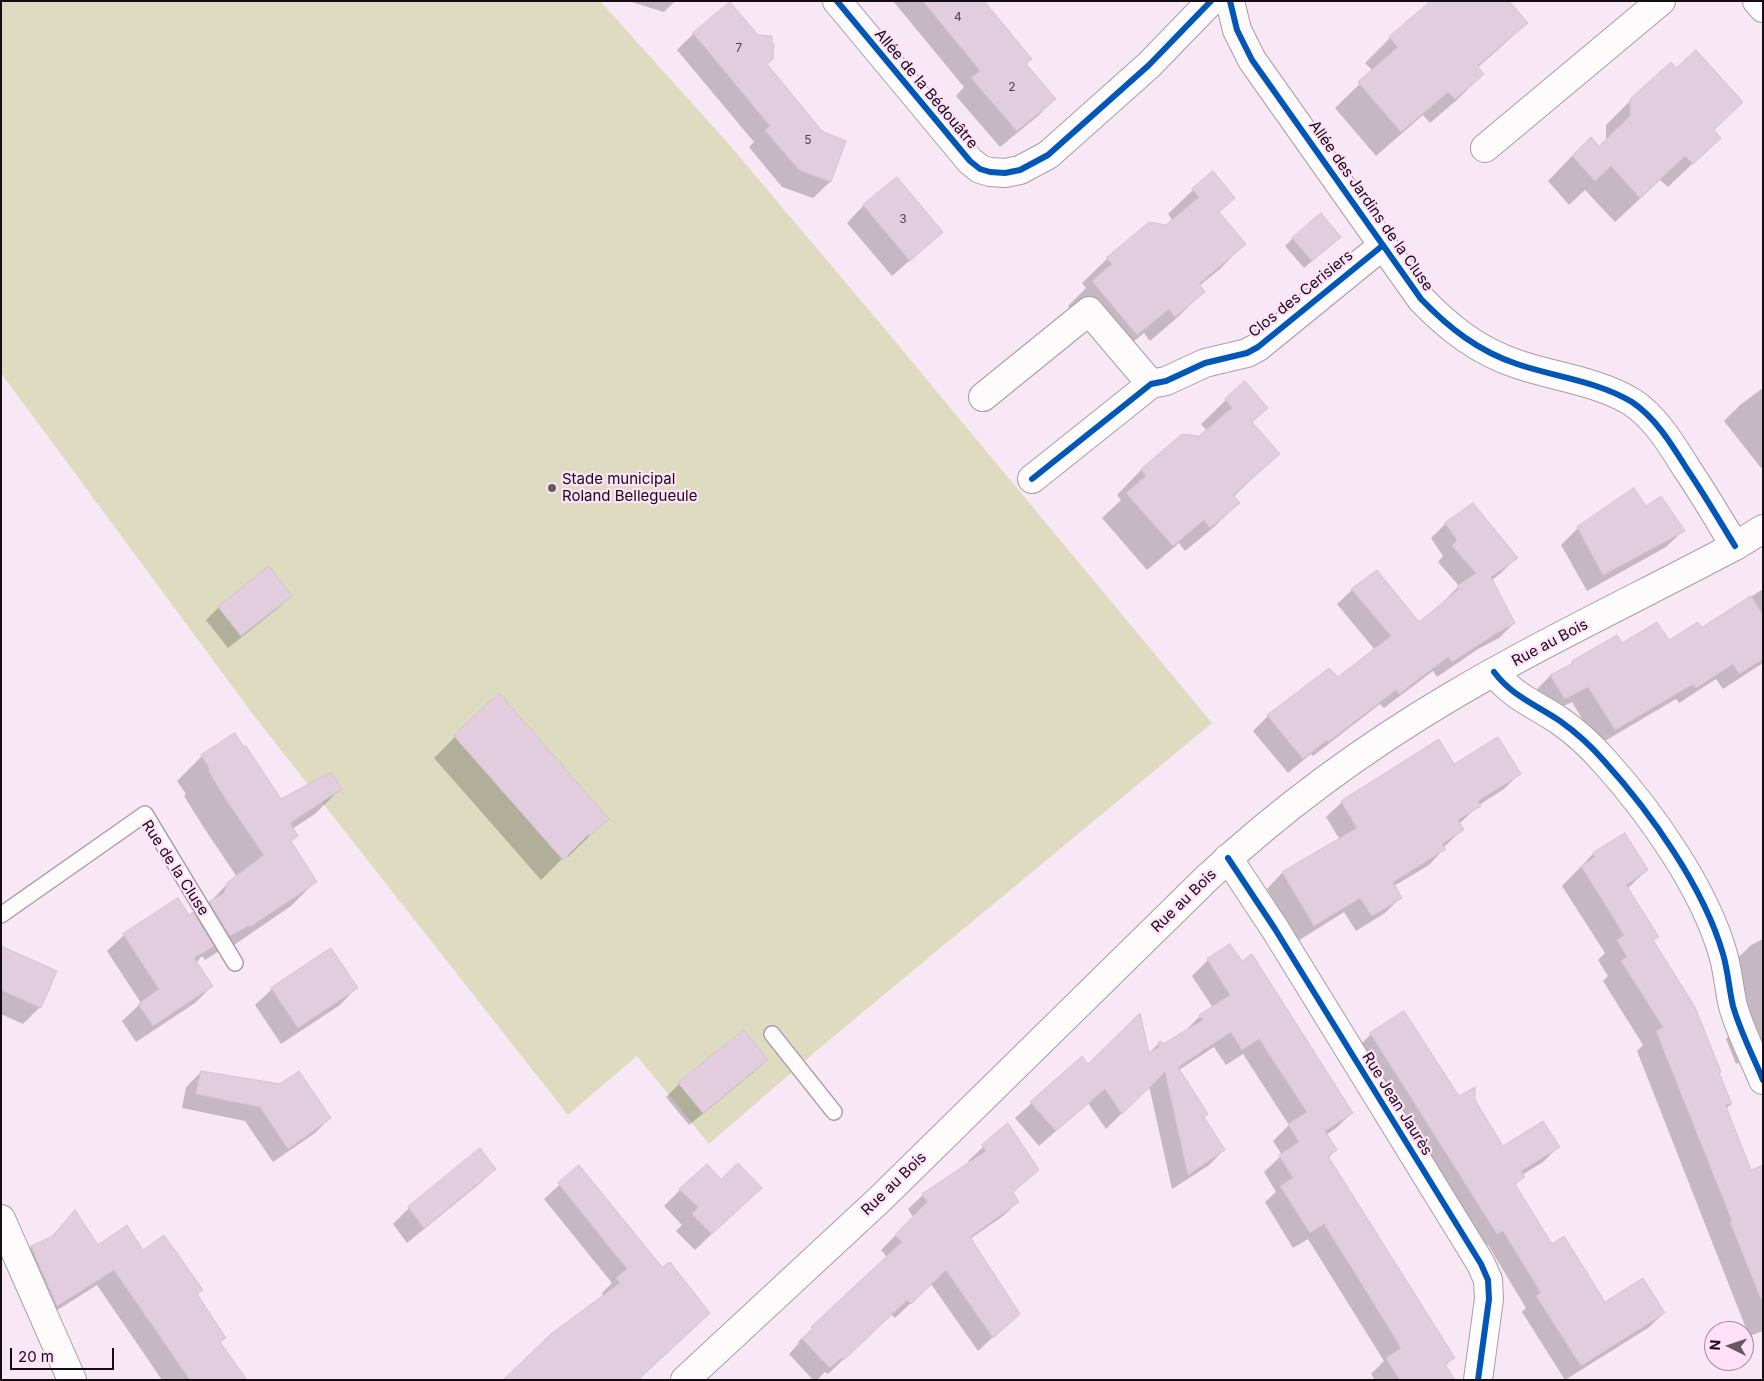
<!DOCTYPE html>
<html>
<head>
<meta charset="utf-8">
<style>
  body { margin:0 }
  #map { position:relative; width:1764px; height:1381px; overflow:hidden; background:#f8e7f4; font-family:Inter,sans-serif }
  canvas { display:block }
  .frame { position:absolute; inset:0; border:2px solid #160c14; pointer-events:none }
  .north { position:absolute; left:1704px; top:1321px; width:50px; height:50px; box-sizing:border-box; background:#ffe0f8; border:1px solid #a28b9d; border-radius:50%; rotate:274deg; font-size:14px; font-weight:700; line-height:20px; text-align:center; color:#160c14 }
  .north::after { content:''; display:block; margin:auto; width:18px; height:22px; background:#655962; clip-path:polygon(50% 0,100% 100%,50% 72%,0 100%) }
  .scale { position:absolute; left:10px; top:1348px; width:104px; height:22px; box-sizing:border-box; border:2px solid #160c14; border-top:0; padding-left:6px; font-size:15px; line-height:18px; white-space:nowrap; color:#160c14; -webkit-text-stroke:4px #ffe0f8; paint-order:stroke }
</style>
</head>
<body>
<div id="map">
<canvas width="1764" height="1381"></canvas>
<div class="frame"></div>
<div class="north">N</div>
<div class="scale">20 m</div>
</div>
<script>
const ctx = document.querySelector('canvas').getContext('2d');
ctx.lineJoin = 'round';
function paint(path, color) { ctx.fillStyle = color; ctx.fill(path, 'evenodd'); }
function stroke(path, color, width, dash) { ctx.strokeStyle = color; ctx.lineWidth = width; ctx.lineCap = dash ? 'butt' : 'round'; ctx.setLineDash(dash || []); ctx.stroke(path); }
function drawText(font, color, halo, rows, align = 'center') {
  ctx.font = font + ' Inter,sans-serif'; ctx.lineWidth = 4.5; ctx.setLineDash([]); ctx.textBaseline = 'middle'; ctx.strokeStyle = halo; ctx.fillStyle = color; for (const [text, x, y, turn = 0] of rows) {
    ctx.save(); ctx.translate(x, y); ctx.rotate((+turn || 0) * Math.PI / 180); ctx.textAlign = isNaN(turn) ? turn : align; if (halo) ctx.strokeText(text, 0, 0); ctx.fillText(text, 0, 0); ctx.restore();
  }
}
const green = new Path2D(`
  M 1,1 L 600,1 L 727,142 L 879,322 L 1212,723 L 822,1046 L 709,1144 L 637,1056 L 568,1115 L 255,717 L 1,373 Z`);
const shadow = new Path2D(`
  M 628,1 L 675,1 L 664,12 Z
  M 893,1 L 982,1 L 1025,64 L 1054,99 L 1038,116 L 1000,147 L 956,96 L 964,87 Z
  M 730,3 L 766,65 L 821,132 L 845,142 L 830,182 L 813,198 L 782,187 L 749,147 L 754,142 L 677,50 L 693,34 Z
  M 1526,23 L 1501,47 L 1477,68 L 1483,74 L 1458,99 L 1430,123 L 1423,115 L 1376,156 L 1335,108 L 1373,71 L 1365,63 L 1390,38 Z
  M 1676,70 L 1713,131 L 1694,162 L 1668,187 L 1660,180 L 1615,222 L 1585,190 L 1569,205 L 1548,181 L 1572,156 L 1599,147 L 1606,141 L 1606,125 L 1631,100 Z
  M 897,178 L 942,232 L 892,276 L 847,223 L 863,206 Z
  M 1193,190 L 1234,198 L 1218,213 L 1244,244 L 1220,269 L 1199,286 L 1203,292 L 1179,316 L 1150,341 L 1144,333 L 1112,359 L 1068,306 L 1086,288 L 1082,283 L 1107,259 L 1166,227 L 1173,221 L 1168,214 Z
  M 1293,238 L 1331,245 L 1304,268 L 1285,246 Z
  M 1763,388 L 1763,466 L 1761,468 L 1724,421 L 1740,405 Z
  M 1226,400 L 1267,407 L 1251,423 L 1278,454 L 1233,497 L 1238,503 L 1214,527 L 1185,551 L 1179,543 L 1147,570 L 1102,518 L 1121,500 L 1117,495 L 1141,470 L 1182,435 L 1200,437 L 1207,431 L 1201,424 Z
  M 1446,523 L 1516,558 L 1501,573 L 1492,580 L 1514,623 L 1499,638 L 1478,649 L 1437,677 L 1433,671 L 1384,708 L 1380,704 L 1313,756 L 1311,754 L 1288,773 L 1253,731 L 1268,716 L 1338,679 L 1375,650 L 1337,604 L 1352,590 L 1419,623 L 1444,604 L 1443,602 L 1459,586 L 1438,562 L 1443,556 L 1431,538 Z
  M 1578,528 L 1683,531 L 1666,547 L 1587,591 L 1561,545 Z
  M 1763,589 L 1763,663 L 1723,689 L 1716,679 L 1679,703 L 1676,699 L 1598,745 L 1572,702 L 1548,714 L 1534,692 L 1550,676 L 1568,667 L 1573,662 L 1621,644 L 1669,642 L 1701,629 Z
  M 290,596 L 277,609 L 228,648 L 206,620 L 219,607 Z
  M 455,737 L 607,819 L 568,857 L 566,855 L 541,880 L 434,758 Z
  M 202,756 L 281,800 L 340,789 L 315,814 L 292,829 L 290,842 L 316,881 L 291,906 L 225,951 L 224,948 L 205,960 L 202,956 L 196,963 L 212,986 L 195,1003 L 136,1042 L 122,1021 L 141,1003 L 107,951 L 124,935 L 188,917 L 195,918 L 228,883 L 237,877 L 204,828 L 184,796 L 186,794 L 177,781 Z
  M 1454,766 L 1520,773 L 1504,789 L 1479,805 L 1459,824 L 1462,830 L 1443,848 L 1444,849 L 1429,865 L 1394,886 L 1401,897 L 1385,913 L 1356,931 L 1344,912 L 1298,941 L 1267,889 L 1282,873 L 1340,840 L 1326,817 L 1342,802 Z
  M 1624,835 L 1647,870 L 1627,889 L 1657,937 L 1652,942 L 1718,1073 L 1731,1104 L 1725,1110 L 1750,1171 L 1763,1184 L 1763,1331 L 1749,1336 L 1637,1051 L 1643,1045 L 1603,981 L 1608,976 L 1598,960 L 1605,953 L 1562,886 L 1593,854 Z
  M 1763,939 L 1763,1078 L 1755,1057 L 1736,1064 L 1726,1039 L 1747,1018 L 1720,976 L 1751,945 Z
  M 1,947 L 40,1007 L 23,1024 L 1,1014 Z
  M 1208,960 L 1352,1113 L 1336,1128 L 1326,1135 L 1336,1150 L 1328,1158 L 1453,1358 L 1445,1366 L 1454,1380 L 1375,1380 L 1371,1374 L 1384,1361 L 1308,1239 L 1293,1248 L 1265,1202 L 1276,1192 L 1264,1172 L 1282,1155 L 1273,1141 L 1289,1125 L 1243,1054 L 1226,1065 L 1214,1047 L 1179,1070 L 1203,1118 L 1224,1150 L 1208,1166 L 1172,1189 L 1149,1086 L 1106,1129 L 1088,1103 L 1039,1146 L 1015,1118 L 1082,1058 L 1088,1066 L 1148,1054 L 1159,1043 L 1163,1046 L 1184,1032 L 1200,1016 L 1213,1008 L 1192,976 Z
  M 356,988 L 340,1005 L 281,1044 L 255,1005 L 272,989 Z
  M 1371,1034 L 1459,1098 L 1473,1100 L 1503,1148 L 1558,1147 L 1543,1162 L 1522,1175 L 1523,1177 L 1514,1186 L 1552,1246 L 1604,1303 L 1664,1313 L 1648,1328 L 1565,1380 L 1522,1312 L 1526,1308 L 1488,1245 L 1482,1249 L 1356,1049 Z
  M 766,1060 L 753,1073 L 689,1125 L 666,1097 L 679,1084 Z
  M 201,1072 L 330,1118 L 315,1133 L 273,1162 L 245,1121 L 182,1108 L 186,1087 Z
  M 1007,1125 L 1037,1170 L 1012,1193 L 1018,1202 L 1003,1216 L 970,1239 L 1018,1314 L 978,1351 L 931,1284 L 895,1318 L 891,1314 L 828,1374 L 825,1372 L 817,1380 L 813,1380 L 789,1354 L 799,1343 L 798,1342 L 887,1257 L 881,1250 L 913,1217 L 908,1209 L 923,1195 L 970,1164 L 968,1161 Z
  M 579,1167 L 662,1269 L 604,1297 L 602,1293 L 612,1283 L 544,1199 Z
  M 495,1169 L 478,1185 L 407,1243 L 393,1224 L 409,1208 Z
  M 721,1181 L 743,1204 L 695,1250 L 676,1231 L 682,1225 L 664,1206 L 680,1190 Z
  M 75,1212 L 98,1247 L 143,1251 L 202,1290 L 196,1295 L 219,1343 L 246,1380 L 162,1380 L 97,1285 L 40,1321 L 15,1263 L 31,1247 L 49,1239 Z`);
const building = new Path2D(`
  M 923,1 L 984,1 L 1032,59 L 1026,64 L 1056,99 L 1017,131 L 971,78 L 980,71 Z
  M 1431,1 L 1509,1 L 1528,23 L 1477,66 L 1484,74 L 1455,99 L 1448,92 L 1401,132 L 1358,82 L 1398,47 L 1389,37 Z
  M 730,2 L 758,35 L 772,36 L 772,42 L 774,44 L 773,59 L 767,64 L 822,131 L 846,141 L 831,182 L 799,170 L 765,130 L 770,126 L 693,33 Z
  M 1696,50 L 1743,102 L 1714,130 L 1721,138 L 1693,164 L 1685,156 L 1640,198 L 1611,166 L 1595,181 L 1572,156 L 1591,137 L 1599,146 L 1630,116 L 1630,99 L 1671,62 L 1676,68 Z
  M 1213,171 L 1235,198 L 1219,212 L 1246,244 L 1199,284 L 1205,292 L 1175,317 L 1169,309 L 1137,335 L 1092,281 L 1112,264 L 1106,258 L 1149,222 L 1166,225 L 1199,197 L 1192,189 Z
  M 897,177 L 943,232 L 910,261 L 863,205 Z
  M 1321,213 L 1341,237 L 1312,261 L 1292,238 Z
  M 1245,381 L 1268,408 L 1252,422 L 1280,454 L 1233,495 L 1240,503 L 1210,528 L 1204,520 L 1173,546 L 1126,493 L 1146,476 L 1141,469 L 1182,434 L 1199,436 L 1232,408 L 1225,399 Z
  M 1634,488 L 1646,506 L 1661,496 L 1685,531 L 1603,575 L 1577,527 Z
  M 1473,503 L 1518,558 L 1491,577 L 1515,623 L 1495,634 L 1452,662 L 1448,657 L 1399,694 L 1396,690 L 1328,742 L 1327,740 L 1303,759 L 1267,715 L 1329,668 L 1338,677 L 1391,636 L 1351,589 L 1377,570 L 1419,622 L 1459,589 L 1457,586 L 1476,573 L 1452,546 L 1457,540 L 1445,523 Z
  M 269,566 L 292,596 L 241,636 L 218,607 Z
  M 1751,596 L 1763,615 L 1763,659 L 1739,674 L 1733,664 L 1696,688 L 1693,684 L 1615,730 L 1588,687 L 1565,699 L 1550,675 L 1573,663 L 1572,661 L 1617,635 L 1622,643 L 1657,622 L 1669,640 L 1698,622 L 1702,627 Z
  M 499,693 L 609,819 L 590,836 L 588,835 L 563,860 L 454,736 Z
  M 235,733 L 244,747 L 246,746 L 281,799 L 331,772 L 342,789 L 290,823 L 298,836 L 291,841 L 317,882 L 250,927 L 249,925 L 230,936 L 209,902 L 224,893 L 228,882 L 264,855 L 228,803 L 208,770 L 210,769 L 201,755 Z
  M 1498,737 L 1521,774 L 1478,801 L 1481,806 L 1458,820 L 1464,830 L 1442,844 L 1446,849 L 1393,882 L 1402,898 L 1372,916 L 1360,898 L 1314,926 L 1282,872 L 1357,828 L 1341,801 L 1439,739 L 1454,764 Z
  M 1625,833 L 1648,870 L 1626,885 L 1659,937 L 1653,940 L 1695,1007 L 1721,1072 L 1719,1073 L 1732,1104 L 1725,1104 L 1751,1170 L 1763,1165 L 1763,1299 L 1761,1299 L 1730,1222 L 1732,1221 L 1656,1031 L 1663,1027 L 1621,961 L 1627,957 L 1617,940 L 1624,935 L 1581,866 L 1595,857 L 1593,853 Z
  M 178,898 L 189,915 L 193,912 L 214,946 L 194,958 L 213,986 L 153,1026 L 138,1004 L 159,989 L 123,934 Z
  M 1230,944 L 1242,961 L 1252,954 L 1353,1113 L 1325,1131 L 1337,1150 L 1328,1156 L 1455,1358 L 1445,1364 L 1455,1380 L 1400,1380 L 1386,1358 L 1401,1348 L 1363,1286 L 1324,1224 L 1310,1233 L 1280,1186 L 1293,1178 L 1279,1155 L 1299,1142 L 1288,1124 L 1307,1112 L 1259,1039 L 1242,1050 L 1231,1032 L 1178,1067 L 1208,1114 L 1204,1117 L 1225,1150 L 1188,1175 L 1165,1072 L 1122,1114 L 1105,1089 L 1056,1131 L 1030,1102 L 1082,1056 L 1088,1064 L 1140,1013 L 1149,1053 L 1159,1047 L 1158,1042 L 1161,1041 L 1163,1044 L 1203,1020 L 1199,1015 L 1230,995 L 1207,959 Z
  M 1,946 L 57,971 L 41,1008 L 1,990 Z
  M 331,948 L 358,988 L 298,1028 L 271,988 Z
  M 1404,1011 L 1459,1096 L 1475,1087 L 1475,1100 L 1503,1146 L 1543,1121 L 1560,1147 L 1521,1171 L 1525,1177 L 1515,1184 L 1552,1244 L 1564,1236 L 1605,1302 L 1643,1278 L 1665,1313 L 1581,1366 L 1536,1296 L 1541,1293 L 1503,1231 L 1497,1234 L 1370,1033 Z
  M 744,1030 L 768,1060 L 703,1113 L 678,1083 Z
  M 201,1071 L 280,1084 L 299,1071 L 331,1118 L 288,1149 L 260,1107 L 196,1094 Z
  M 1008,1123 L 1039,1170 L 1013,1192 L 1019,1202 L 970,1237 L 1020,1314 L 993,1338 L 946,1270 L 911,1304 L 907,1300 L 844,1360 L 841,1358 L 830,1368 L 802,1339 L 813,1328 L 811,1327 L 902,1242 L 895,1235 L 927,1202 L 922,1194 L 986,1151 L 982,1145 Z
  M 480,1148 L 496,1169 L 424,1228 L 408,1207 Z
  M 738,1163 L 762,1188 L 712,1234 L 692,1214 L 698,1207 L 679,1189 L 707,1164 L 721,1179 Z
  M 579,1165 L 662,1267 L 670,1262 L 710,1313 L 638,1380 L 503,1380 L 552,1333 L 620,1283 L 616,1278 L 627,1269 L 558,1183 Z
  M 75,1210 L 98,1245 L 127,1225 L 143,1250 L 164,1235 L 203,1290 L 197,1294 L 226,1338 L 220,1342 L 247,1380 L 190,1380 L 114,1270 L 57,1306 L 31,1246 L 53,1236 Z`);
const lane = new Path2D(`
  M 1,915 L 145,814 L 235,963
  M 772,1034 L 834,1112`);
const street = new Path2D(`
  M 837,1 L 970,161 L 980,169 L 990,172 L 1005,173 L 1020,170 L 1048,155 L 1149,65 L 1211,1
  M 1230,1 L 1237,30 L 1252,60 L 1421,299 C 1449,328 1478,351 1517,364 C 1555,377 1597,381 1632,402 C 1656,418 1672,445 1687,469 C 1704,494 1719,520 1735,546
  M 1757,1 L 1763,8
  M 1485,148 L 1661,1
  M 983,397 L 1089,311 L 1151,384
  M 1032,479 L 1151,384 L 1166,381 L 1205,363 L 1247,353 L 1258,347 L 1382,246
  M 1494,672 C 1513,697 1535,704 1560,721 C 1577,733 1592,747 1605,762 C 1651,813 1704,888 1723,954 C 1728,971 1729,989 1733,1006 C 1740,1031 1753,1056 1763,1080
  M 1228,858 L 1275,929 L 1481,1264 L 1488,1280 L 1489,1299 L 1478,1380
  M 1,1219 L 72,1380`);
const secondary = new Path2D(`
  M 685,1380 L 879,1200 L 1207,878 C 1281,809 1364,748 1452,696 C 1543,642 1641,596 1735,546 L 1763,529`);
const cycleway = new Path2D(`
  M 837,1 L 970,161 L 980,169 L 990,172 L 1005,173 L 1020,170 L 1048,155 L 1149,65 L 1211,1
  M 1230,1 L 1237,30 L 1252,60 L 1421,299 C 1449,328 1478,351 1517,364 C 1555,377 1597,381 1632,402 C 1656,418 1672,445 1687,469 C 1704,494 1719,520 1735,546
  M 1032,479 L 1151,384 L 1166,381 L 1205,363 L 1247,353 L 1258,347 L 1382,246
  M 1494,672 C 1513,697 1535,704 1560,721 C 1577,733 1592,747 1605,762 C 1651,813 1704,888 1723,954 C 1728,971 1729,989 1733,1006 C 1740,1031 1753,1056 1763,1080
  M 1228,858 L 1275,929 L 1481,1264 L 1488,1280 L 1489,1299 L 1478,1380`);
const markers = [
  [552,488,5,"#655962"]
];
const numberNames = [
  ["4",958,17],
  ["7",739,48],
  ["2",1012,87],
  ["5",808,140],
  ["3",903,219]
];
const streetNames = [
  ["Allée de la Bédouâtre",926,89,50],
  ["Allée des Jardins de la Cluse",1371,206,55],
  ["Clos des Cerisiers",1301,294,-39],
  ["Rue au Bois",1550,643,-28],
  ["Rue de la Cluse",175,868,57],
  ["Rue au Bois",1184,901,-44],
  ["Rue Jean Jaurès",1397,1104,58],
  ["Rue au Bois",894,1184,-44]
];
const poiNames = [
  ["Stade municipal",562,479],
  ["Roland Bellegueule",562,496]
];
paint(green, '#dedbc0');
paint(shadow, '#0003');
paint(building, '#e2cdde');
stroke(building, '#d2c4cf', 1);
stroke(lane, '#aa9da7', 18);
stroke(street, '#aa9da7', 30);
stroke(secondary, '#aa9da7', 30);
stroke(lane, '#fefbfd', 15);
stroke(street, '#fefbfd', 28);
stroke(secondary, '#fefbfd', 28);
stroke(cycleway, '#0057b8', 6);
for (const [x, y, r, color] of markers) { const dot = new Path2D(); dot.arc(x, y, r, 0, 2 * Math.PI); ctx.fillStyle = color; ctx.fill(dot); stroke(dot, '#ffe0f8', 2); }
drawText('12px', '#4b3e48', null, numberNames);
drawText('15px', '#160c14', '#ffe0f8', streetNames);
drawText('15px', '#160c14', '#ffe0f8', poiNames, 'left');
</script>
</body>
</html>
